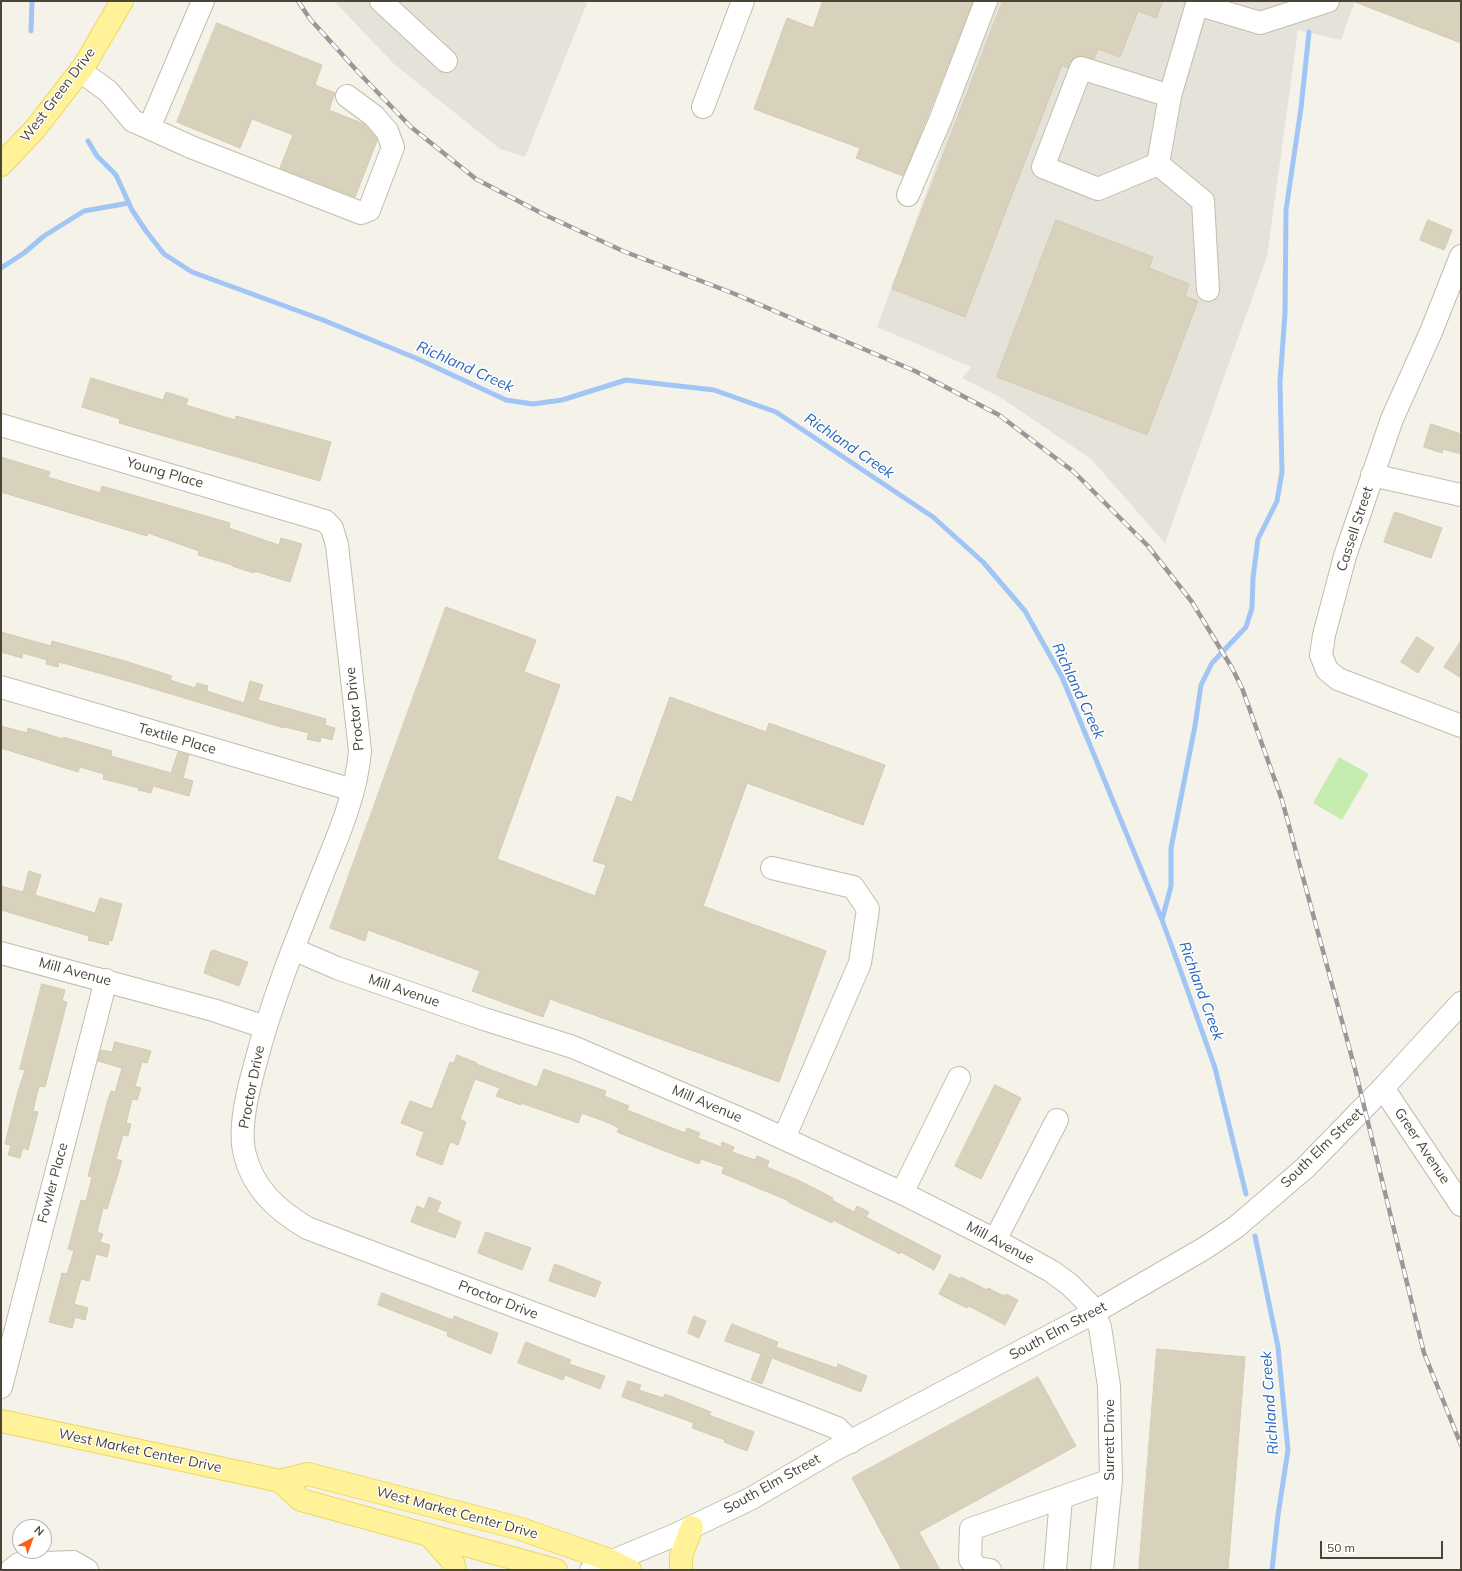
<!DOCTYPE html>
<html>
<head>
<meta charset="utf-8">
<style>
  body { margin:0 }
  #map { position:relative; width:1462px; height:1571px; overflow:hidden; background:#f5f3e9; font-family:Mulish,sans-serif }
  canvas { display:block }
  .frame { position:absolute; inset:0; border:2px solid #4a4536; pointer-events:none }
  .north { position:absolute; left:12px; top:1519px; width:40px; height:40px; box-sizing:border-box; background:#fff; border:1px solid #b7b5af; border-radius:50%; rotate:41deg; font-size:11px; font-weight:700; line-height:16px; text-align:center; color:#4a4536 }
  .north::after { content:''; display:block; margin:auto; width:14px; height:18px; background:#ff5e16; clip-path:polygon(50% 0,100% 100%,50% 72%,0 100%) }
  .scale { position:absolute; left:1320px; top:1541px; width:123px; height:18px; box-sizing:border-box; border:2px solid #4a4536; border-top:0; padding-left:5px; font-size:12px; line-height:14px; white-space:nowrap; color:#4a4536; -webkit-text-stroke:3px #fff; paint-order:stroke }
</style>
</head>
<body>
<div id="map">
<canvas width="1462" height="1571"></canvas>
<div class="frame"></div>
<div class="north">N</div>
<div class="scale">50 m</div>
</div>
<script>
const ctx = document.querySelector('canvas').getContext('2d');
ctx.lineJoin = 'round';
function paint(path, color) { ctx.fillStyle = color; ctx.fill(path, 'evenodd'); }
function stroke(path, color, width, dash) { ctx.strokeStyle = color; ctx.lineWidth = width; ctx.lineCap = dash ? 'butt' : 'round'; ctx.setLineDash(dash || []); ctx.stroke(path); }
function drawText(font, color, halo, rows, align = 'center') {
  ctx.font = font + ' Mulish,sans-serif'; ctx.lineWidth = 3; ctx.setLineDash([]); ctx.textBaseline = 'middle'; ctx.strokeStyle = halo; ctx.fillStyle = color; for (const [text, x, y, turn = 0] of rows) {
    ctx.save(); ctx.translate(x, y); ctx.rotate((+turn || 0) * Math.PI / 180); ctx.textAlign = isNaN(turn) ? turn : align; if (halo) ctx.strokeText(text, 0, 0); ctx.fillText(text, 0, 0); ctx.restore();
  }
}
const industrial = new Path2D(`
  M 334,1 L 588,1 L 525,157 L 500,149 L 394,64 Z
  M 996,1 L 1355,1 L 1341,40 L 1298,30 L 1267,257 L 1165,543 L 1091,459 L 1003,399 L 962,378 L 971,367 L 877,327 Z`);
const green = new Path2D(`
  M 1339,757 L 1369,774 L 1342,820 L 1313,803 Z`);
const stream = new Path2D(`
  M 31,31 L 32,1
  M 88,141 L 97,156 L 116,175 L 132,210 L 146,231 L 164,254 L 192,272 L 323,320 L 418,359 L 506,400 L 533,404 L 562,400 L 626,380 L 714,390 L 776,412 L 933,517 L 983,562 L 1025,611 L 1062,677 L 1162,920 L 1180,969 L 1215,1068 L 1246,1194
  M 1,268 L 24,253 L 44,236 L 84,211 L 129,203
  M 1162,920 L 1171,886 L 1171,848 L 1195,726 L 1201,685 L 1212,663 L 1246,627 L 1252,608 L 1253,578 L 1258,539 L 1277,501 L 1282,472 L 1280,382 L 1285,313 L 1286,210 L 1301,108 L 1309,32
  M 1255,1236 L 1278,1347 L 1288,1450 L 1278,1515 L 1272,1570`);
const building = new Path2D(`
  M 823,1 L 973,1 L 929,113 L 903,176 L 856,158 L 860,148 L 754,109 L 787,18 L 813,28 Z
  M 1003,1 L 1163,1 L 1156,18 L 1138,11 L 1120,57 L 1098,49 L 1094,59 L 1078,56 L 1073,59 L 1068,68 L 1062,65 L 965,317 L 892,289 Z
  M 1355,1 L 1461,1 L 1461,43 L 1355,2 Z
  M 217,23 L 322,65 L 315,85 L 335,93 L 329,110 L 364,124 L 376,137 L 377,141 L 355,197 L 280,168 L 293,135 L 252,119 L 240,148 L 177,122 Z
  M 1056,220 L 1153,257 L 1149,268 L 1189,284 L 1185,296 L 1198,301 L 1147,435 L 997,377 Z
  M 1428,220 L 1452,230 L 1444,250 L 1420,240 Z
  M 91,378 L 163,400 L 166,392 L 188,399 L 186,405 L 235,420 L 236,416 L 331,442 L 320,481 L 119,423 L 120,419 L 82,407 Z
  M 1431,424 L 1461,434 L 1461,454 L 1443,449 L 1442,453 L 1424,447 Z
  M 1,457 L 50,472 L 48,477 L 100,493 L 102,486 L 230,523 L 229,528 L 279,545 L 281,538 L 302,544 L 290,582 L 254,571 L 254,573 L 232,566 L 232,565 L 198,555 L 199,551 L 148,533 L 147,536 L 1,492 Z
  M 1395,512 L 1442,528 L 1431,558 L 1384,542 Z
  M 446,607 L 536,640 L 524,672 L 560,685 L 497,859 L 595,896 L 606,865 L 593,861 L 617,796 L 632,802 L 670,697 L 766,732 L 769,723 L 885,765 L 863,825 L 747,783 L 703,906 L 826,951 L 779,1082 L 550,999 L 543,1017 L 472,991 L 480,971 L 368,930 L 365,941 L 330,928 Z
  M 1,632 L 51,646 L 52,641 L 125,661 L 172,676 L 170,680 L 195,688 L 197,683 L 208,686 L 207,691 L 244,703 L 250,681 L 263,685 L 258,700 L 326,719 L 325,725 L 335,728 L 332,740 L 321,737 L 320,742 L 307,739 L 309,733 L 285,727 L 284,728 L 131,682 L 59,662 L 58,667 L 46,664 L 47,660 L 23,653 L 22,658 L 1,652 Z
  M 1417,637 L 1434,648 L 1418,673 L 1401,662 Z
  M 1461,641 L 1461,678 L 1444,667 Z
  M 1,726 L 27,733 L 28,728 L 63,739 L 63,737 L 112,751 L 111,756 L 171,773 L 178,752 L 189,755 L 183,778 L 193,781 L 189,796 L 153,786 L 151,793 L 138,790 L 139,788 L 103,779 L 104,774 L 80,767 L 78,772 L 1,748 Z
  M 29,871 L 41,875 L 35,895 L 95,913 L 100,898 L 122,904 L 112,941 L 109,940 L 108,945 L 88,940 L 89,936 L 1,910 L 1,886 L 23,892 Z
  M 213,950 L 248,962 L 239,986 L 204,973 L 211,951 L 213,951 Z
  M 42,984 L 65,990 L 62,1001 L 67,1002 L 45,1087 L 39,1086 L 33,1111 L 38,1112 L 28,1150 L 23,1148 L 20,1158 L 8,1155 L 11,1145 L 5,1144 L 17,1095 L 25,1070 L 20,1069 Z
  M 115,1042 L 151,1051 L 147,1063 L 142,1062 L 135,1086 L 141,1088 L 137,1100 L 132,1099 L 126,1123 L 131,1124 L 128,1136 L 123,1135 L 116,1159 L 122,1161 L 107,1209 L 103,1208 L 97,1232 L 103,1234 L 100,1242 L 110,1245 L 107,1257 L 96,1254 L 89,1281 L 81,1279 L 74,1304 L 88,1308 L 85,1320 L 75,1317 L 72,1328 L 49,1322 L 62,1273 L 67,1274 L 74,1251 L 68,1249 L 81,1200 L 86,1201 L 92,1177 L 88,1176 L 107,1103 L 111,1091 L 115,1092 L 122,1068 L 98,1061 L 101,1050 L 112,1052 Z
  M 457,1055 L 477,1063 L 476,1064 L 537,1087 L 544,1069 L 606,1091 L 604,1096 L 629,1106 L 627,1110 L 685,1133 L 687,1128 L 700,1133 L 698,1138 L 721,1147 L 722,1142 L 734,1147 L 732,1152 L 755,1160 L 757,1156 L 769,1161 L 767,1167 L 800,1181 L 833,1198 L 832,1200 L 854,1212 L 857,1206 L 869,1212 L 866,1217 L 941,1256 L 934,1270 L 901,1252 L 900,1254 L 833,1220 L 832,1223 L 788,1202 L 789,1201 L 722,1173 L 724,1167 L 701,1159 L 699,1164 L 657,1148 L 617,1132 L 619,1128 L 609,1123 L 582,1113 L 578,1123 L 521,1103 L 521,1105 L 496,1096 L 500,1088 L 475,1079 L 460,1119 L 466,1122 L 458,1145 L 450,1142 L 442,1165 L 416,1155 L 424,1132 L 401,1123 L 410,1101 L 432,1109 L 450,1062 L 454,1063 Z
  M 995,1085 L 1021,1098 L 981,1179 L 955,1166 Z
  M 429,1197 L 441,1202 L 437,1212 L 461,1222 L 455,1238 L 411,1222 L 417,1206 L 424,1209 Z
  M 486,1232 L 531,1248 L 522,1270 L 478,1253 Z
  M 555,1264 L 601,1282 L 595,1297 L 549,1281 Z
  M 950,1274 L 960,1279 L 961,1277 L 987,1290 L 988,1288 L 1004,1296 L 1006,1294 L 1018,1300 L 1005,1325 L 969,1306 L 967,1308 L 939,1294 Z
  M 382,1293 L 453,1320 L 454,1316 L 498,1333 L 491,1354 L 447,1336 L 448,1332 L 378,1305 Z
  M 694,1316 L 706,1321 L 699,1338 L 688,1333 Z
  M 732,1324 L 778,1342 L 776,1347 L 837,1368 L 838,1364 L 867,1376 L 861,1392 L 772,1358 L 762,1384 L 751,1380 L 761,1354 L 725,1341 Z
  M 526,1342 L 571,1360 L 569,1364 L 605,1376 L 600,1389 L 565,1375 L 563,1380 L 518,1363 Z
  M 1157,1349 L 1245,1357 L 1228,1570 L 1139,1570 Z
  M 1038,1377 L 1076,1446 L 919,1532 L 940,1570 L 902,1570 L 852,1478 Z
  M 628,1381 L 641,1385 L 639,1390 L 663,1398 L 665,1394 L 711,1412 L 709,1415 L 754,1432 L 747,1451 L 724,1442 L 725,1440 L 692,1428 L 694,1423 L 622,1397 Z`);
const minor = new Path2D(`
  M 381,1 L 446,61
  M 80,71 L 108,91 L 133,121 L 149,128 L 203,1
  M 703,107 L 743,1
  M 149,128 L 191,147 L 361,213 L 369,210 L 393,147 L 387,131 L 374,116 L 347,96
  M 1158,164 L 1098,189 L 1043,167 L 1081,68 L 1170,96
  M 908,195 L 941,118 L 986,1
  M 1461,256 L 1431,332 L 1392,419 L 1345,556 L 1324,635 L 1321,655 L 1327,670 L 1338,679 L 1461,726
  M 1208,290 L 1203,201 L 1158,164 L 1170,96 L 1197,4 L 1260,23 L 1328,1
  M 1,425 L 325,521 L 332,528 L 337,545 L 360,751 C 356,798 336,840 319,883 C 295,943 271,1003 255,1065 C 248,1090 239,1126 244,1151 C 252,1188 277,1210 307,1228 L 804,1415 L 837,1428 L 851,1442
  M 1372,475 L 1461,495
  M 1,687 L 353,790
  M 772,868 L 853,887 L 868,909 L 860,963 L 784,1138
  M 293,949 L 337,968 L 484,1019 L 573,1047 L 748,1122 L 904,1194 L 995,1240 L 1051,1271 L 1069,1284 L 1088,1303 L 1100,1327 L 1109,1386 L 1111,1480 L 1102,1570
  M 1,953 L 213,1010 L 265,1027
  M 1383,1088 L 1461,1205
  M 902,1193 L 959,1078
  M 995,1240 L 1057,1120
  M 1,1387 L 106,980
  M 11,1570 L 19,1564 L 73,1562 L 87,1570
  M 591,1570 L 675,1535 L 752,1498 L 834,1450 L 1093,1313 L 1205,1248 L 1236,1227 L 1305,1168 L 1383,1088 L 1461,1003
  M 990,1570 L 977,1568 L 970,1559 L 971,1529 L 1111,1480
  M 1055,1570 L 1061,1498`);
const major = new Path2D(`
  M 1,165 L 35,129 L 84,66 L 122,1
  M 1,1421 L 280,1481 L 308,1474 L 518,1528 L 612,1561 L 630,1570
  M 280,1481 L 301,1500 L 556,1570
  M 431,1537 L 453,1562 L 455,1570
  M 681,1570 L 681,1556 L 692,1527`);
const rail = new Path2D(`
  M 298,1 L 310,19 L 359,73 L 411,127 L 476,179 L 545,215 L 623,251 L 735,294 L 915,371 L 999,415 L 1074,472 L 1148,546 L 1192,602 L 1232,668 L 1242,688 L 1282,800 L 1355,1069 L 1424,1353 L 1461,1445`);
const streetNames = [
  ["West Green Drive",58,95,-53],
  ["Young Place",165,473,16],
  ["Cassell Street",1355,529,-72],
  ["Proctor Drive",355,709,-96],
  ["Textile Place",177,739,16],
  ["Mill Avenue",75,972,15],
  ["Mill Avenue",404,991,19],
  ["Proctor Drive",252,1087,-79],
  ["Mill Avenue",707,1104,23],
  ["Greer Avenue",1422,1146,56],
  ["South Elm Street",1322,1148,-44],
  ["Fowler Place",53,1183,-75],
  ["Mill Avenue",1000,1243,28],
  ["Proctor Drive",498,1300,21],
  ["South Elm Street",1058,1331,-28],
  ["Surrett Drive",1110,1440,-90],
  ["West Market Center Drive",140,1451,12],
  ["South Elm Street",772,1484,-29],
  ["West Market Center Drive",457,1513,15]
];
const waterNames = [
  ["Richland Creek",465,367,24],
  ["Richland Creek",849,446,34],
  ["Richland Creek",1078,691,65],
  ["Richland Creek",1201,991,70],
  ["Richland Creek",1270,1403,-94]
];
paint(industrial, '#e5e2da');
paint(green, '#c7ecaf');
stroke(stream, '#a1c6f5', 5);
paint(building, '#d8d2bd');
stroke(building, '#d3cbb0', 1);
stroke(minor, '#c2bdaa', 24);
stroke(major, '#ecd860', 24);
stroke(minor, '#fff', 22);
stroke(major, '#fff298', 22);
stroke(rail, '#989898', 4.5);
stroke(rail, '#fff', 3, [9]);
drawText('14px', '#4a4536', '#fff', streetNames);
drawText('italic 15px', '#2766be', '#fff', waterNames);
</script>
</body>
</html>
